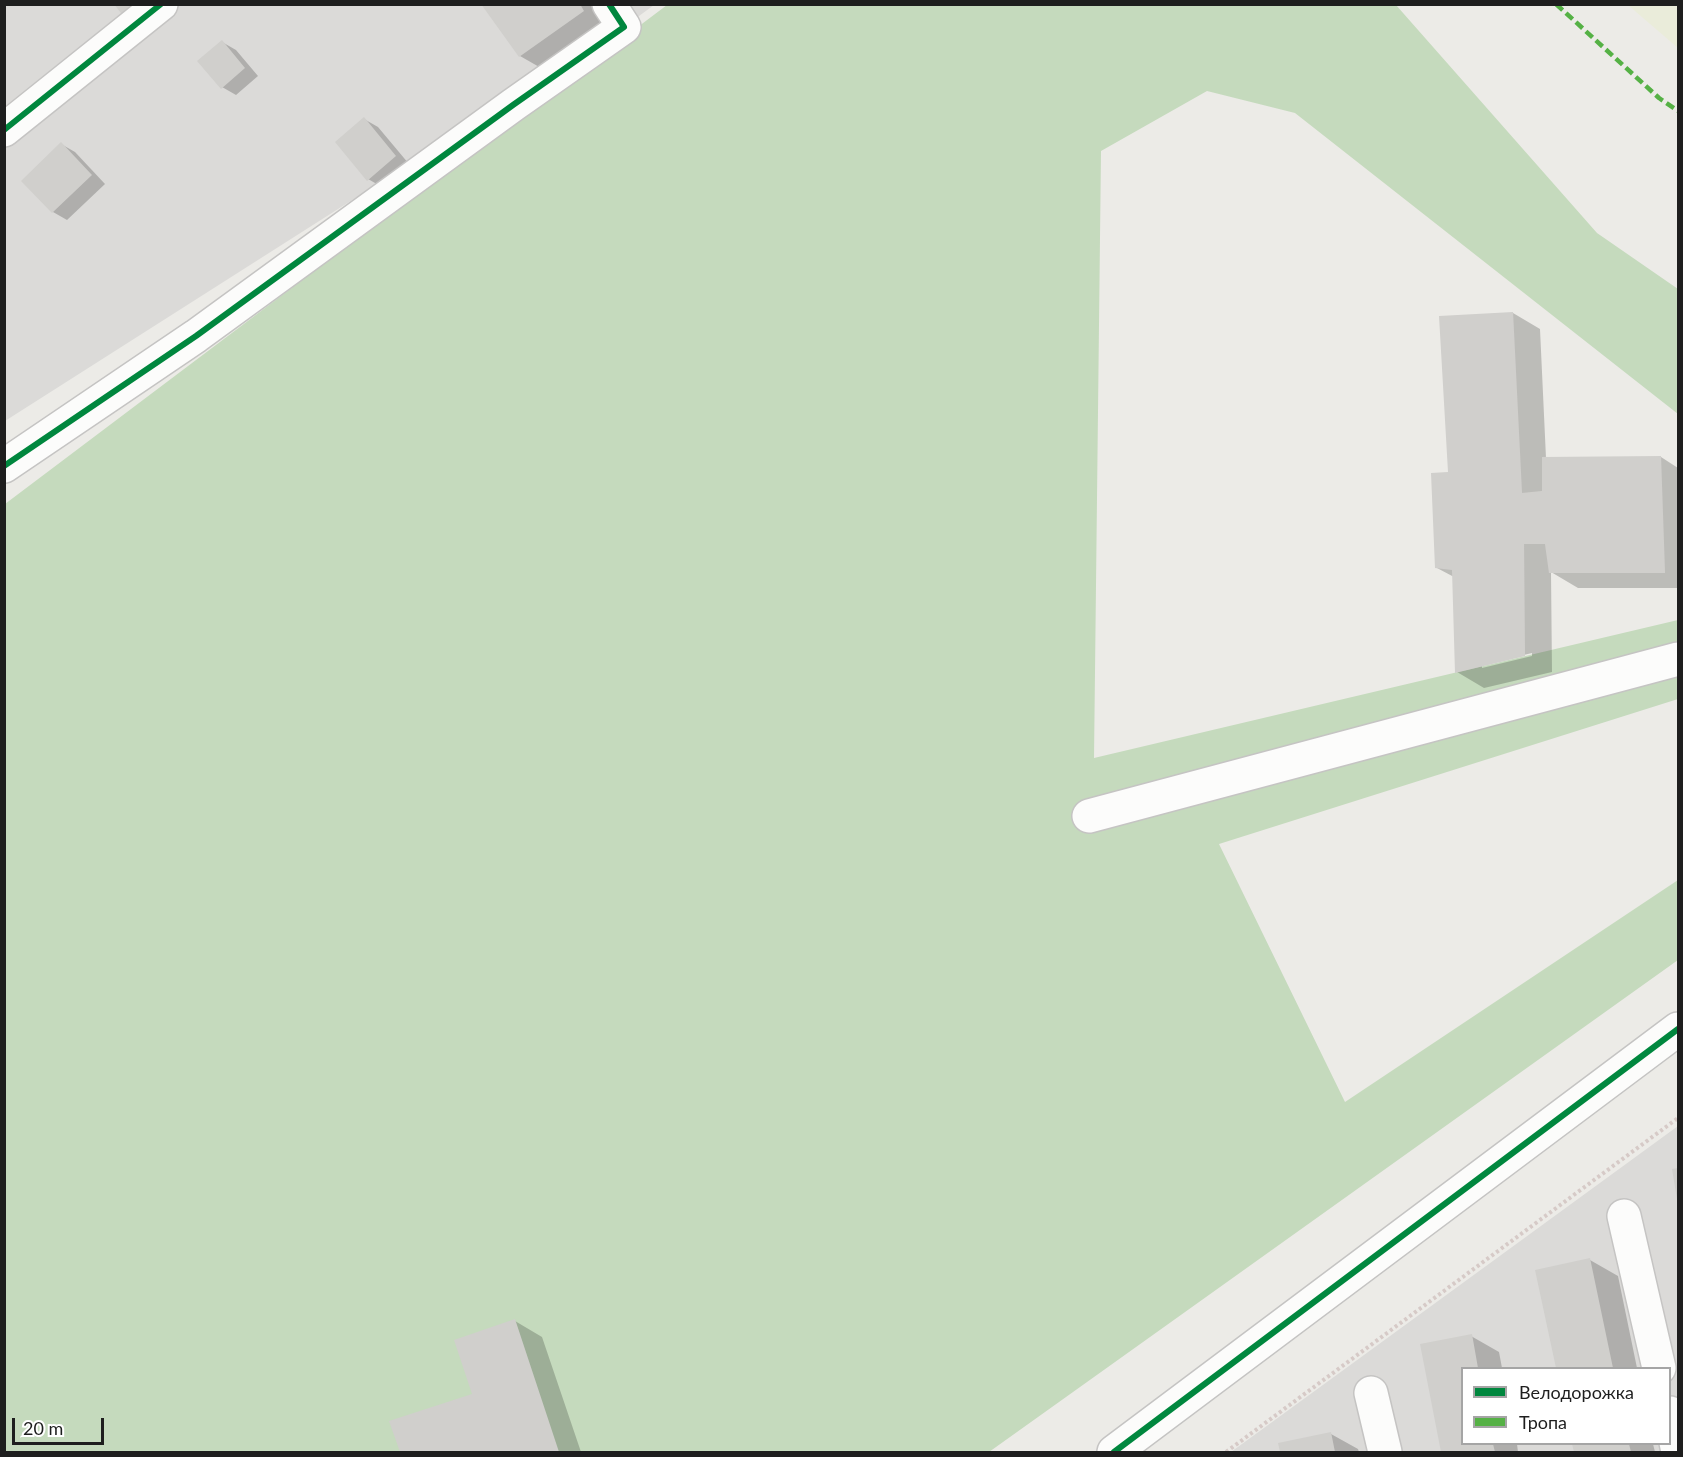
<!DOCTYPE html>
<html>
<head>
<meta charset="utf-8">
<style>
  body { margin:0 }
  #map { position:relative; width:1683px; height:1457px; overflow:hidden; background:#ecebe7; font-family:Lato,sans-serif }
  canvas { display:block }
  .frame { position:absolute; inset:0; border:6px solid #1e1e1e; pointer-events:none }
  .legend { position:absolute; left:1461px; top:1367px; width:210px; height:78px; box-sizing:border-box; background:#fff; border:2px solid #a5a5a5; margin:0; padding:8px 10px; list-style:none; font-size:18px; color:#1e1e1e }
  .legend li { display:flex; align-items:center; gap:12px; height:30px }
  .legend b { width:30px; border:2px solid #a5a5a5 }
  .scale { position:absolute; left:12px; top:1418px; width:92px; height:27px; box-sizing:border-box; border:3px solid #1e1e1e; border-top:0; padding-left:8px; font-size:18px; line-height:21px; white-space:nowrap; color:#1e1e1e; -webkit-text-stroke:4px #fff; paint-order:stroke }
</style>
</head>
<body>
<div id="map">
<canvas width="1683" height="1457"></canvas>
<div class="frame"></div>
<ul class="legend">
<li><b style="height:8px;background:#00873e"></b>Велодорожка</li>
<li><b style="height:8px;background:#55b145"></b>Тропа</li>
</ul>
<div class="scale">20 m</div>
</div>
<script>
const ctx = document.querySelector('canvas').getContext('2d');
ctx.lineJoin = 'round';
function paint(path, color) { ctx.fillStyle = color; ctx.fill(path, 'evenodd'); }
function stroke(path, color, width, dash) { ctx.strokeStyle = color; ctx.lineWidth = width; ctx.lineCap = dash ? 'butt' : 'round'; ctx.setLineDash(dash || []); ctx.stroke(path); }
const residential = new Path2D(`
  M 5,5 L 654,5 L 624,27 L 5,421 Z
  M 1678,1126 L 1678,1452 L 1231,1452 ZM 1462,1368 L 1670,1368 L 1670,1444 L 1462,1444 Z`);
const farmland = new Path2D(`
  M 1628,5 L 1678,5 L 1678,48 Z`);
const forest = new Path2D(`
  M 667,5 L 1396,5 L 1597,233 L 1678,289 L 1678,414 L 1295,113 L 1207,91 L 1101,151 L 1094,758 L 1678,620 L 1678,699 L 1219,844 L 1345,1102 L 1678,880 L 1678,960 L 989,1452 L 5,1452 L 5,504 Z`);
const shadow = new Path2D(`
  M 485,4 L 591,4 L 604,23 L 541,68 L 520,56 Z
  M 222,42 L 236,50 L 258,76 L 236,95 L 222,87 Z
  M 364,119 L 378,127 L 409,164 L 382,187 L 368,179 Z
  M 61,144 L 75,152 L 105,184 L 67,220 L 53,212 Z
  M 1513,313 L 1540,329 L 1546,458 L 1661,457 L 1678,468 L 1678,588 L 1578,588 L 1551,572 L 1552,672 L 1484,688 L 1457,672 L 1454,577 L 1437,568 L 1449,474 ZM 1532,653 L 1532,656 L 1482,668 L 1482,665 Z
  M 1590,1260 L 1618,1276 L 1637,1368 L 1557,1368 L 1537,1271 Z
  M 515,1321 L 542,1337 L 581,1452 L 401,1452 L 391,1422 L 474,1395 Z
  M 1471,1336 L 1499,1352 L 1502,1368 L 1462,1368 L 1462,1444 L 1517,1444 L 1518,1452 L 1443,1452 L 1422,1345 Z
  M 1331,1434 L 1358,1449 L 1359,1452 L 1282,1452 L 1280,1444 Z
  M 1573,1444 L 1653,1444 L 1655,1452 L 1575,1452 Z`);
const building = new Path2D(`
  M 114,4 L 149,4 L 127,21 Z
  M 481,4 L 580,4 L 584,11 L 519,57 Z
  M 222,40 L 245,68 L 221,89 L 197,61 Z
  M 364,117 L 396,156 L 367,181 L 335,142 Z
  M 61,142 L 92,175 L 52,213 L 21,181 Z
  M 1513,312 L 1522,493 L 1542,491 L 1542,457 L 1661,456 L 1665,573 L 1549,573 L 1545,544 L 1524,544 L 1525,656 L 1455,673 L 1452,570 L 1435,568 L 1431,473 L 1448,472 L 1439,316 Z
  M 1678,1168 L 1678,1199 L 1677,1199 L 1672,1169 Z
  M 1590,1258 L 1613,1368 L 1556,1368 L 1535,1270 Z
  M 515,1319 L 559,1452 L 400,1452 L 389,1421 L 472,1394 L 454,1340 Z
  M 1472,1334 L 1478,1368 L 1462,1368 L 1462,1444 L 1493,1444 L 1495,1452 L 1441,1452 L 1420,1344 Z
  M 1331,1432 L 1335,1452 L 1280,1452 L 1278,1443 Z
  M 1572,1444 L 1629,1444 L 1631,1452 L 1574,1452 Z`);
const path = new Path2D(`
  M 1226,1452 L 1678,1118`);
const minor = new Path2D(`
  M 4,130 L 161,4
  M 4,466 L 196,336 L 513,105 L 624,27 L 609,4
  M 1089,816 L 1678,659
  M 1624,1216 L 1659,1368
  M 1371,1393 L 1385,1452
  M 1670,1413 L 1678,1452
  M 1114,1452 L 1678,1029`);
const quiet = new Path2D(`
  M 1556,4 L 1659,98 L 1678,111`);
const cycleway = new Path2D(`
  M 4,130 L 161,4
  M 4,466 L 196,336 L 513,105 L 624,27 L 609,4
  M 1114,1452 L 1678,1029`);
paint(residential, '#dbdad8');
paint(farmland, '#eaecda');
paint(forest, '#c5dabd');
paint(shadow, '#0003');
paint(building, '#d0cfcc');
stroke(minor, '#c5c4c3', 36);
stroke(path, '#d6cac7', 4, [3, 3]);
stroke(minor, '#fcfcfb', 33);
stroke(quiet, '#55b145', 4.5, [9, 4.5]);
stroke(cycleway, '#00873e', 6);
</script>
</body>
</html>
